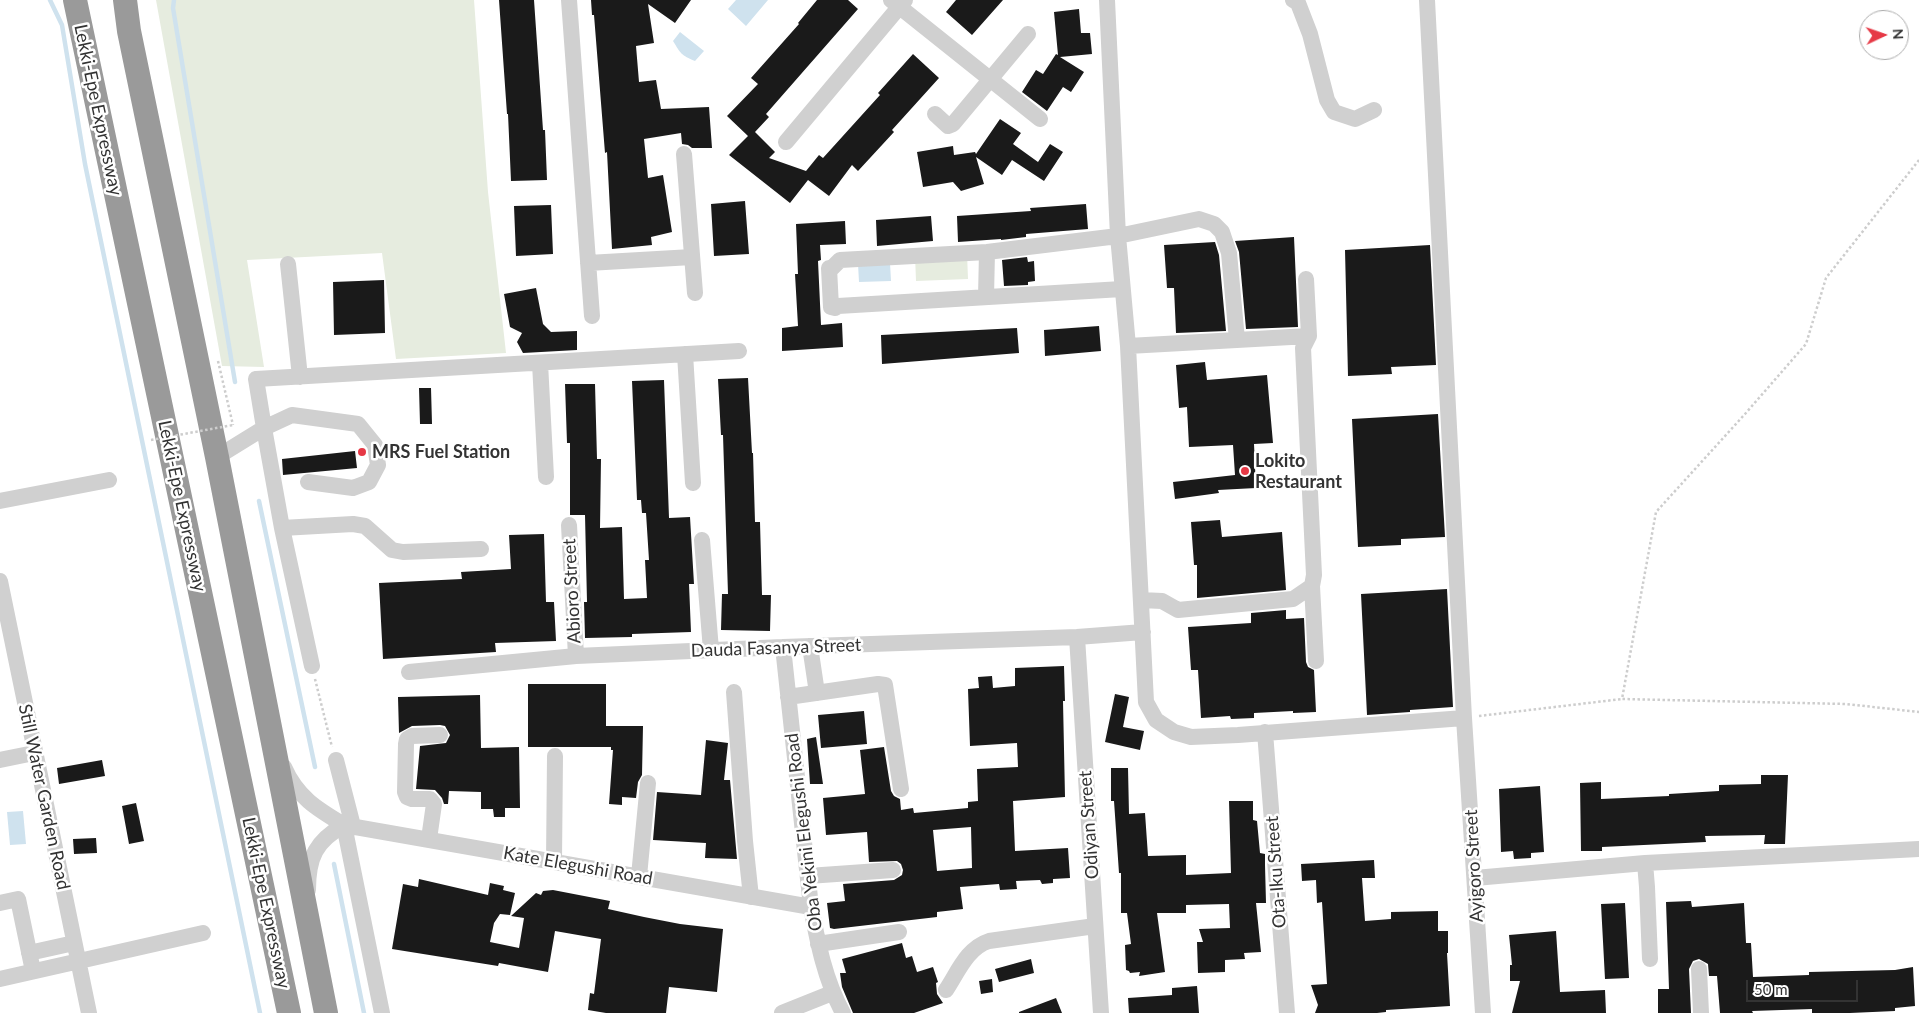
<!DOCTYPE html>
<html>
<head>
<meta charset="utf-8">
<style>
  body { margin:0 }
  #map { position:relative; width:1919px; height:1013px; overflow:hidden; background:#fff; font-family:Lato,sans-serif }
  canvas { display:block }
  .north { position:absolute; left:1859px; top:10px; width:50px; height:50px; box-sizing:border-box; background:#fff; border:1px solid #adadad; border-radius:50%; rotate:87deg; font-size:14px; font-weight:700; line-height:20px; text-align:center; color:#333 }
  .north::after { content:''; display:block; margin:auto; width:18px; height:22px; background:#e63946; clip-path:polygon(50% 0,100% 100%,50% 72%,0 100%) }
  .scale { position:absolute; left:1746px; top:980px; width:112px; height:22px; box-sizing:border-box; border:2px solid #333; border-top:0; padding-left:6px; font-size:15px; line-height:18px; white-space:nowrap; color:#333; -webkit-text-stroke:4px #fff; paint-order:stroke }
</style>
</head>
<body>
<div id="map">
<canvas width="1919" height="1013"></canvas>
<div class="north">N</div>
<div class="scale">50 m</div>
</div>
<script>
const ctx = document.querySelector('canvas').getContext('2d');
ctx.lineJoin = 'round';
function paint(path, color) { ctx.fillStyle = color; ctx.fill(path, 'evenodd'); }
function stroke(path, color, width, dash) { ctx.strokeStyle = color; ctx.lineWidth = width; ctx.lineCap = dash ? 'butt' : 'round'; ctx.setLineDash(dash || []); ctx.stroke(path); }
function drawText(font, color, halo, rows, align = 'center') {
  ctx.font = font + ' Lato,sans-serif'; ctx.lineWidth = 5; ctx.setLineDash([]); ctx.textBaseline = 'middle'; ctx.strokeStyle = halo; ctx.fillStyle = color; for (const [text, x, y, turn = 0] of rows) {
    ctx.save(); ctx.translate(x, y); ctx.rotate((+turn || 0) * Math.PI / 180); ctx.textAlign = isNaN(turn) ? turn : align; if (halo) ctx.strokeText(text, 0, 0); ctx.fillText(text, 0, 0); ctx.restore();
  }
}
const green = new Path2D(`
  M 156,0 L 474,0 L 488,192 L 506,353 L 396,359 L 382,253 L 247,260 L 264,367 L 222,366 Z
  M 967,253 L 968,279 L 916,281 L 915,255 Z`);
const water = new Path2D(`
  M 736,0 L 768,0 L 746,26 L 728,9 Z
  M 680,32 L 704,51 L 695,61 C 681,55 681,54 673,41 Z
  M 890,263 L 891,281 L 859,282 L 858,264 Z
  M 23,811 L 26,844 L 10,845 L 7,812 Z`);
const stream = new Path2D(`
  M 50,0 L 62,25 L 85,164 L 260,1013
  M 174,0 L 173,8 L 235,382
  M 259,501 L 315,767
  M 334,864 L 364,1013`);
const building = new Path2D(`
  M 499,0 L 534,0 L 543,130 L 545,130 L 547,180 L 511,181 L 508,114 L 507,114 Z
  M 591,0 L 691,0 L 675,23 L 648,4 L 654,43 L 636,46 L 639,82 L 656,80 L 661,109 L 709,107 L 712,148 L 692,148 L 688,145 L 682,144 L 681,133 L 644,139 L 648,178 L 663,175 L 672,232 L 651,237 L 652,245 L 612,249 L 607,152 L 605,153 L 594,15 L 592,15 Z
  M 817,0 L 848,0 L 858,9 L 766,114 L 769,117 L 755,132 L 775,152 L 769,158 L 806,171 L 819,155 L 823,158 L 880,95 L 878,93 L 913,54 L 939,78 L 892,130 L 894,132 L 858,171 L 852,165 L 829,196 L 808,180 L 790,203 L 729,155 L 748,136 L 727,116 L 758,84 L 751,78 L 799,24 L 798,23 Z
  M 956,0 L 1003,0 L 972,35 L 946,12 Z
  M 1079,9 L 1081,33 L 1090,33 L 1092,54 L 1060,57 L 1084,72 L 1071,92 L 1063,87 L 1047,111 L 1022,92 L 1036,70 L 1043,74 L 1056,54 L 1058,55 L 1054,12 Z
  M 1000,119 L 1021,133 L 1013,144 L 1038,162 L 1050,144 L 1063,152 L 1044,181 L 1012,160 L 1002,175 L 976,157 L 984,184 L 961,191 L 953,182 L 923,187 L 917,152 L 953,146 L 954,155 L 975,152 L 976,154 Z
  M 745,201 L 749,254 L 714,256 L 711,204 Z
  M 1086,204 L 1088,229 L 1026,234 L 1026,237 L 1001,240 L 1001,239 L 958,242 L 957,216 L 1031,211 L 1030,208 Z
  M 551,205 L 553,254 L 516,256 L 514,206 Z
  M 931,216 L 933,241 L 877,246 L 876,220 Z
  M 845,221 L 846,244 L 820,245 L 821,260 L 818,261 L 821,325 L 842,323 L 843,347 L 782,351 L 782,328 L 798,326 L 795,274 L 798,274 L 796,224 Z
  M 1294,237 L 1298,327 L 1246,329 L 1239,252 L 1235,241 Z
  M 1215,242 L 1219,255 L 1226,331 L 1176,333 L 1174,288 L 1167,288 L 1164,245 Z
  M 1430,245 L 1436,365 L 1391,367 L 1392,374 L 1348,376 L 1345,250 Z
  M 1027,257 L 1028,262 L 1034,261 L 1035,281 L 1028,282 L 1028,285 L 1004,286 L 1002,260 Z
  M 384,280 L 385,333 L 334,335 L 333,282 Z
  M 536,288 L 543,324 L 551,332 L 577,331 L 577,350 L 523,353 L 517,342 L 522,333 L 510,327 L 504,294 Z
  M 1099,326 L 1101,351 L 1045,356 L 1044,330 Z
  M 1017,328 L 1019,353 L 882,364 L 881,335 Z
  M 1205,362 L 1207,380 L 1267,375 L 1273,443 L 1254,444 L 1256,488 L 1218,490 L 1219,493 L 1175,499 L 1173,482 L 1235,475 L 1233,445 L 1189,447 L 1187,407 L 1179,408 L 1176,365 Z
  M 748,378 L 752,453 L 753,453 L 755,522 L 760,522 L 762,595 L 771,595 L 770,631 L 721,630 L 722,594 L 728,594 L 723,435 L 721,435 L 718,379 Z
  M 664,380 L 669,518 L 690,517 L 694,584 L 689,584 L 691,632 L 632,634 L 632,637 L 585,638 L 584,602 L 587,602 L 585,515 L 570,515 L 570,443 L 567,443 L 565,384 L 595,384 L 597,459 L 601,459 L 600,528 L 622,527 L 624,599 L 647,598 L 645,560 L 649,560 L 646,513 L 642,513 L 641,500 L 637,500 L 632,381 Z
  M 419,388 L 431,388 L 432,424 L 420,424 Z
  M 1438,414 L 1445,537 L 1401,539 L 1401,545 L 1358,547 L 1352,419 Z
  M 355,451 L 357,468 L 283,475 L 282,459 Z
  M 1220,520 L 1222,537 L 1282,532 L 1286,590 L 1197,598 L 1197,565 L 1194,565 L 1191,522 Z
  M 544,534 L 546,602 L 554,602 L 556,641 L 495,643 L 496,652 L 383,659 L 379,583 L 462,579 L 461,572 L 511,569 L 509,535 Z
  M 1447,589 L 1453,707 L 1410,710 L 1410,712 L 1367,715 L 1361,594 Z
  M 1286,610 L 1286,619 L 1304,618 L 1306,662 L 1308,667 L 1314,670 L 1316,712 L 1293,713 L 1293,711 L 1254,713 L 1254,718 L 1231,719 L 1230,716 L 1201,718 L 1198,670 L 1191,670 L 1188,627 L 1251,623 L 1251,613 Z
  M 1064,666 L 1065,701 L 1063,701 L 1065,797 L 1013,801 L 1015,851 L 1068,848 L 1070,878 L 1053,879 L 1053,883 L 1042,884 L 1040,880 L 1016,881 L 1017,889 L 1000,890 L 999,884 L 960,887 L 963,909 L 937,912 L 937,917 L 834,929 L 830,928 L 827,903 L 845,901 L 843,884 L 894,880 L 902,875 L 903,870 L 901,864 L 897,861 L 869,862 L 867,832 L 826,835 L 823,798 L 865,794 L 860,750 L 884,747 L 891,791 L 894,796 L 900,799 L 901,810 L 913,808 L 914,813 L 968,808 L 968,802 L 978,801 L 977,769 L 1018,767 L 1017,743 L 970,746 L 968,689 L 979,688 L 978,677 L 992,676 L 993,688 L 1015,686 L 1015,668 ZM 971,827 L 972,868 L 937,871 L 933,830 Z
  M 528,684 L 606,684 L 606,726 L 643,726 L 642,775 L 638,782 L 636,798 L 622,797 L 622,805 L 609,804 L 613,750 L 611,750 L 611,747 L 528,747 Z
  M 1115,694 L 1129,697 L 1123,727 L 1144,731 L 1140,750 L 1105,742 Z
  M 480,695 L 481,748 L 519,747 L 520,808 L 505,808 L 505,817 L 494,817 L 493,809 L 481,809 L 481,792 L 449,791 L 448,804 L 444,804 L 442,798 L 435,790 L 416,789 L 420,746 L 446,743 L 450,735 L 445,726 L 440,725 L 412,726 L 399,733 L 398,697 Z
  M 864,711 L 867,744 L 821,748 L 818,715 Z
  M 816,737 L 823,784 L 810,784 L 807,739 Z
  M 706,740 L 728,743 L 724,780 L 730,780 L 737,859 L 705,858 L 706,843 L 653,840 L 657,792 L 701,795 Z
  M 102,760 L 105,776 L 59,784 L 57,768 Z
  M 1111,768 L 1128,768 L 1129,814 L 1145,813 L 1148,856 L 1186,855 L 1186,875 L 1231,873 L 1229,801 L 1253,801 L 1253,820 L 1257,821 L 1260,853 L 1265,854 L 1265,865 L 1266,903 L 1256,903 L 1261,952 L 1244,953 L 1245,959 L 1225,960 L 1225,972 L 1198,973 L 1197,942 L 1203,942 L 1199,929 L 1230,928 L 1229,904 L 1186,905 L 1186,913 L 1157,913 L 1165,972 L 1139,976 L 1140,972 L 1130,973 L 1129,971 L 1126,970 L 1125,945 L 1131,944 L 1127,913 L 1121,913 L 1121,873 L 1119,873 L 1114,801 L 1111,801 Z
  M 1761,775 L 1788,775 L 1785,844 L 1764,844 L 1765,835 L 1705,836 L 1706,842 L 1602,847 L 1602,851 L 1581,851 L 1580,783 L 1601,782 L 1601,799 L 1669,796 L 1669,794 L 1719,791 L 1719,785 L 1761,784 Z
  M 1540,786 L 1544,852 L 1531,853 L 1531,858 L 1514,859 L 1513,851 L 1501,852 L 1499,789 Z
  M 136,803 L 144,841 L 129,844 L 122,806 Z
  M 96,838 L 97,853 L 74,854 L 73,839 Z
  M 1374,860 L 1375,878 L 1362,878 L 1365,921 L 1391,919 L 1391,912 L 1438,911 L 1438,931 L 1448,931 L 1448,953 L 1447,953 L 1450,1006 L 1386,1010 L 1386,1012 L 1377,1013 L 1315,1013 L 1318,1005 L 1311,985 L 1327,984 L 1322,902 L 1317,903 L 1316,880 L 1302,881 L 1301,864 Z
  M 419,879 L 488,895 L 490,883 L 504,886 L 503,890 L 515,893 L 510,915 L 500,914 L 494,923 L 490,942 L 519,948 L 524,918 L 511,916 L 536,893 L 541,895 L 543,891 L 553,890 L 610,901 L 608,909 L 644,917 L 680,924 L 723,929 L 717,992 L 669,987 L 666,1013 L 606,1013 L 588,1010 L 590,993 L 594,994 L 601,939 L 555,931 L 548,972 L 499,963 L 498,966 L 392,949 L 403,884 L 418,887 Z
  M 1691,901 L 1692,907 L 1744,903 L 1746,943 L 1751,943 L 1753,977 L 1809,975 L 1809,972 L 1895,970 L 1913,967 L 1915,1006 L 1895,1008 L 1895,1011 L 1850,1013 L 1812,1013 L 1812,1009 L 1752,1011 L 1753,1013 L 1720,1013 L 1717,976 L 1709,976 L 1708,964 L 1699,959 L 1693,961 L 1689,969 L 1691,1013 L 1658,1013 L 1658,989 L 1669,989 L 1666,902 Z
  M 1625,903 L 1629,978 L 1605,979 L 1601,904 Z
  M 1556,931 L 1560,992 L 1605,990 L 1606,1013 L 1512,1013 L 1520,981 L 1510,981 L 1510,965 L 1512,965 L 1509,935 Z
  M 902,943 L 906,958 L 912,956 L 917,972 L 933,967 L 938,982 L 936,983 L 937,994 L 943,1003 L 914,1013 L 853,1013 L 842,987 L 840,973 L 846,973 L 842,959 Z
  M 1031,959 L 1034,973 L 999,982 L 995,969 Z
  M 992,979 L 993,992 L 981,994 L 979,981 Z
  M 1197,986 L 1199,1013 L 1129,1013 L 1128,998 L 1172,995 L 1172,988 Z
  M 1056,998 L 1062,1013 L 1019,1013 L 1019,1012 Z`);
const path = new Path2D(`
  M 1919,160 L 1826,278 L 1806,344 L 1745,414 L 1656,512 L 1622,699 L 1846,704 L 1919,712
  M 218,361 L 233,425
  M 315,679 L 332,747
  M 1479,716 L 1622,699`);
const minor = new Path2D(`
  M 569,0 L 592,316
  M 891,0 L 1040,119
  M 1107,0 L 1118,236 L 1128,346 L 1146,702 L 1156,720 L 1174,732 L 1191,737 L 1238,735 L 1464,718
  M 1293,0 L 1298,3 L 1310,34 L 1327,100 L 1334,112 L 1355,119 L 1374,110
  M 1427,0 L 1464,718 L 1483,1013
  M 935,114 L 948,126 L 953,124 L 1028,34
  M 786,142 L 905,0
  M 684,154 L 695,293
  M 588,263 L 692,257
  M 288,264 L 300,377
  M 1306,279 L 1309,336 L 1303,348 L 1314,575 L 1312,586 L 1316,661
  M 1122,289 L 838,306 L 835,308 L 831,307 L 829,268 L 830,270 L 840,260 L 987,252 L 1118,236 L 1199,219 L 1214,224 L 1222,232 L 1229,253 L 1237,340
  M 986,297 L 987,252
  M 1128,346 L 1309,336
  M 685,354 L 693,483
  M 540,363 L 546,477
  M 217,457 L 264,428 L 256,379 L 739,351
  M 308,482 L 353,488 L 369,482 L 378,465 L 375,445 L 358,424 L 292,415 L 264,428 L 282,528 L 312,666
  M 0,501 L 109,480
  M 569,525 L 576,656
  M 282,528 L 353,524 L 365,526 L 392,550 L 403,552 L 481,549
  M 702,540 L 711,650
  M 0,581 L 89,1013
  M 1141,600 L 1162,601 L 1178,610 L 1293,599 L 1312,586
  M 1077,637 L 1101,1013
  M 810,646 L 817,693
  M 783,647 L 811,907 C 818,944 825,980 843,1013
  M 409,672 L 576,656 L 783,647 L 1077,637 L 1143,632
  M 734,692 L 745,841 L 751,897
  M 788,697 L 878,684 L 885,685 L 901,789
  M 1265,732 L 1287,1013
  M 0,760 L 34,753
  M 336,760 L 353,826
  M 284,767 C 297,797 317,809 344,825 L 811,907
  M 344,825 L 382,1013
  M 429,839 L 434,804 L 430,799 L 412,799 L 407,797 L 405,792 L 406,744 L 407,739 L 412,736 L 440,735
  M 554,861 L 555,756
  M 1645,863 L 1647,887 L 1650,959
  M 639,876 L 648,783
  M 808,876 L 893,870
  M 1475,878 L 1645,863 L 1919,849
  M 308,890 C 308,857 316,841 344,825
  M 0,903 L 18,899 L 33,971
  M 818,944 L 899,932
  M 29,953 L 74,943
  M 1699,969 L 1701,1013
  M 0,979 L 203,933
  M 946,990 C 958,972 967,948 989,941 L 1095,926
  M 782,1013 L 832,993`);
const highway = new Path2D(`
  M 75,0 L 289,1013
  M 125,0 L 129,31 L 217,457 L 326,1013`);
const pathBridge = new Path2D(`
  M 151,440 L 233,425`);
const markers = [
  [362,452,5,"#e63946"],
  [1245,471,5,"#e63946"]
];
const streetNames = [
  ["Lekki-Epe Expressway",98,110,78],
  ["Lekki-Epe Expressway",182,506,78],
  ["Abioro Street",572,591,-93],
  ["Dauda Fasanya Street",776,648,-2],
  ["Still Water Garden Road",44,797,78],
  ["Odiyan Street",1089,825,-94],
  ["Oba Yekini Elegushi Road",804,832,-97],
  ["Kate Elegushi Road",578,866,10],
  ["Ayigoro Street",1474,866,-93],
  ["Ota-Iku Street",1276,872,-94],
  ["Lekki-Epe Expressway",266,903,78]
];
const poiNames = [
  ["MRS Fuel Station",372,452],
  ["Lokito",1255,461],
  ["Restaurant",1255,482]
];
paint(green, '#e6ecdf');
paint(water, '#cfe2ee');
stroke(stream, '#cfe2ee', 4.5);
paint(building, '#1a1a1a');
stroke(path, '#cdcdcd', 2.5, [2.5, 2.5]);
stroke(minor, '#d0d0d0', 16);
stroke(highway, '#9a9a9a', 24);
stroke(pathBridge, '#cdcdcd', 2.5, [2.5, 2.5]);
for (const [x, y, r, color] of markers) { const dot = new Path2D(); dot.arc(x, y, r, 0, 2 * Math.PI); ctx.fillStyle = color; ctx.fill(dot); stroke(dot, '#fff', 2); }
drawText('18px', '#333', '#fff', streetNames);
drawText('bold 18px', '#333', '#fff', poiNames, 'left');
</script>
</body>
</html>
